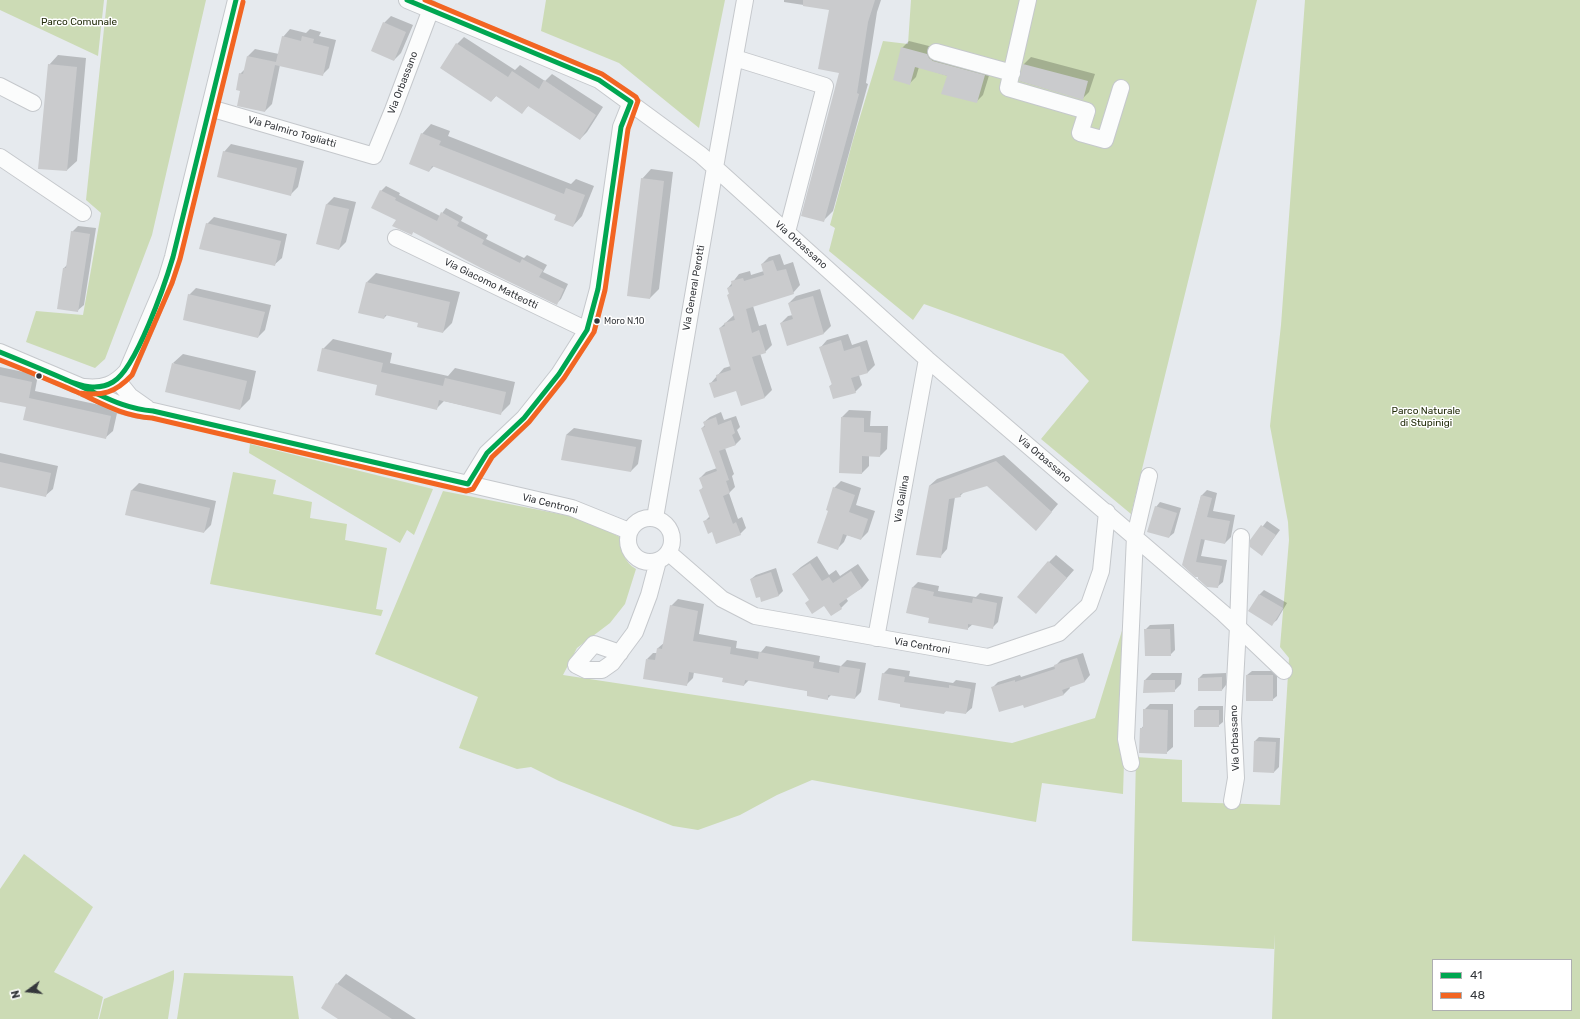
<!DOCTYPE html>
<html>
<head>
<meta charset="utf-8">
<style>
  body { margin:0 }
  #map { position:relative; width:1580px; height:1019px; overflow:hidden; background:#e6eaee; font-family:Rubik,sans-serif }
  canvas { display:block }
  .legend { position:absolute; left:1432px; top:959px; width:140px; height:52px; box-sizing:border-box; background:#fff; border:1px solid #aeafb1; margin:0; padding:5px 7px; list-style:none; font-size:12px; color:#35383c }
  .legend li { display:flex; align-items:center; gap:8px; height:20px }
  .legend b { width:20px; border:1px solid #aeafb1 }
  .north { position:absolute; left:8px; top:971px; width:40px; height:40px; -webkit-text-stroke:3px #fff; paint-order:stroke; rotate:255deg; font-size:11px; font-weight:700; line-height:16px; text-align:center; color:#35383c }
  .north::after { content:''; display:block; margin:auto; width:14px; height:18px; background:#35383c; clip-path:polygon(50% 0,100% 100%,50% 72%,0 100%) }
</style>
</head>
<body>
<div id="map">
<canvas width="1580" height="1019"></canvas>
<ul class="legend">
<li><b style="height:5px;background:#00a651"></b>41</li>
<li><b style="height:5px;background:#f26522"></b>48</li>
</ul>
<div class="north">N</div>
</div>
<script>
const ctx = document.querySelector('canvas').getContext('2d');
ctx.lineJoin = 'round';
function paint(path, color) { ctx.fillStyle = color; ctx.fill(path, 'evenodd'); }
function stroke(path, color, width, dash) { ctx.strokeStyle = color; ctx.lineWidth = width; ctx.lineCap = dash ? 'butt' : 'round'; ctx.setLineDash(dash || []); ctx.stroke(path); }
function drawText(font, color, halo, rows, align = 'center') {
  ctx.font = font + ' Rubik,sans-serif'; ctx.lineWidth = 3; ctx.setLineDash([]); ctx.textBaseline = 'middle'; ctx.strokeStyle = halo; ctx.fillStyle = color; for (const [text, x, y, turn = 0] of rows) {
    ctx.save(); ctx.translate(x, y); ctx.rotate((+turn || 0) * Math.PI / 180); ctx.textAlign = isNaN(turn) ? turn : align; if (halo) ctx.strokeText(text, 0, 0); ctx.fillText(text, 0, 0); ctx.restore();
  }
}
const green = new Path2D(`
  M 0,0 L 104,0 L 98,56 L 0,10 Z
  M 107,0 L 206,0 L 152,235 L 105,359 L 95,368 L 26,342 L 36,311 L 83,315 L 101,213 L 86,200 Z
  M 546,0 L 725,0 L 699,128 L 619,63 L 541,31 Z
  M 911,0 L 1257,0 L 1131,514 L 1041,439 L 1089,381 L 1063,354 L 924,304 L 913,320 L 829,251 L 835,228 L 830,225 L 853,140 L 883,41 L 908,44 Z
  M 1305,0 L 1580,0 L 1580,1019 L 1272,1019 L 1275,934 L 1274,949 L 1132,941 L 1136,757 L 1182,760 L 1182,802 L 1280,805 L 1289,658 L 1280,647 L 1289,540 L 1288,522 L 1270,426 L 1281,325 ZM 1433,960 L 1571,960 L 1571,1010 L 1433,1010 Z
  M 250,444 L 433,489 L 414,535 L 407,530 L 400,543 L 249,453 Z
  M 233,472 L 276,480 L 273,494 L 312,502 L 310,518 L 347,524 L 345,540 L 387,548 L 376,609 L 383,610 L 381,616 L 210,584 Z
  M 443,491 L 580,518 L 620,537 C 621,550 624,562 636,569 L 625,604 L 610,623 L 577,648 L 563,675 L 1012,743 L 1095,718 L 1129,608 L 1123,794 L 1042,783 L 1036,822 L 812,780 L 777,795 L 740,815 L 698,830 L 673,826 L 559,781 L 531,767 L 517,769 L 459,748 L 478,697 L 375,654 Z
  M 24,854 L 93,907 L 54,972 L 103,997 L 98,1019 L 0,1019 L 0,889 Z
  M 174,970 L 174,979 L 168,1019 L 99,1019 L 104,999 Z
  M 184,973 L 293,976 L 299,1019 L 177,1019 Z`);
const shadow = new Path2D(`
  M 784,0 L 881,0 L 877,12 L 866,83 L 868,84 L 833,211 L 823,221 L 840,72 L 830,9 L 784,2 Z
  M 391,16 L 413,25 L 401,53 L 394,60 L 384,23 Z
  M 290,29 L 306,33 L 310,29 L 321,32 L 319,36 L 336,40 L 329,68 L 322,75 L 280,65 L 272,104 L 265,111 L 241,91 L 240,74 L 245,69 L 248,56 L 255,49 L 279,54 L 283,37 Z
  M 464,37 L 515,70 L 520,65 L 545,81 L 552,74 L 603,107 L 587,132 L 580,139 L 529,105 L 522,112 L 497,95 L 491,101 L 441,68 L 457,44 Z
  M 909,41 L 933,47 L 991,69 L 983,95 L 976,102 L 948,76 L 919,67 L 916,77 L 909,84 L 902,48 Z
  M 58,55 L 86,58 L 77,161 L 67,170 L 49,65 Z
  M 1031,57 L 1095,74 L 1089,92 L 1082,99 L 1020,81 L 1024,64 Z
  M 431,124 L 450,131 L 448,136 L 571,184 L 576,179 L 594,186 L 582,216 L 573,226 L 557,214 L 434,166 L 429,171 L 422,134 Z
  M 231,144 L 304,161 L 298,187 L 291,194 L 224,152 Z
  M 651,169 L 673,172 L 659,289 L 650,298 L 642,179 Z
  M 386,186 L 400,193 L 399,195 L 440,216 L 446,208 L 463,217 L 461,221 L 488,235 L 486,239 L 524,258 L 527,255 L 547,265 L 543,272 L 568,284 L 561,299 L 556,304 L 414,231 L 411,234 L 397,219 L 381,191 Z
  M 334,197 L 356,202 L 346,242 L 339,249 L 317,243 L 327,204 Z
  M 214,217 L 287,234 L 282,258 L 274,265 L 207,224 Z
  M 78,226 L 96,228 L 84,305 L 77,311 L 64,268 L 67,265 L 72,232 Z
  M 780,254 L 784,265 L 793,262 L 800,285 L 793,293 L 753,306 L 759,326 L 766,324 L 772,345 L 765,352 L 760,353 L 772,390 L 765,397 L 742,405 L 737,390 L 710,384 L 724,368 L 731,366 L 720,328 L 734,315 L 728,295 L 730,293 L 728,288 L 739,274 L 750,271 L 751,275 L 764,271 L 762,264 L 769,257 Z
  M 376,273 L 460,292 L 452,323 L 443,332 L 419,322 L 387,315 L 384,318 L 367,282 Z
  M 196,288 L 271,305 L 265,330 L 258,337 L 189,295 Z
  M 820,289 L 831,326 L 824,333 L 787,344 L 781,323 L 788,316 L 793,315 L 789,303 L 796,296 Z
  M 848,334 L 852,345 L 867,340 L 875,365 L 868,372 L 859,375 L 862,385 L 855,392 L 830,386 L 833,383 L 820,348 L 827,340 Z
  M 333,339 L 392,353 L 390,363 L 448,376 L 455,368 L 515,382 L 510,404 L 500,414 L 444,401 L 436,409 L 378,384 L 323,349 Z
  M 183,354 L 256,371 L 250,399 L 240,409 L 173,363 Z
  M 0,367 L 38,375 L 35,391 L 118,409 L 113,431 L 105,438 L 28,406 L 0,401 Z
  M 849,410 L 871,411 L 870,426 L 888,426 L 887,449 L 880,456 L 869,455 L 869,466 L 862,473 L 842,417 Z
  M 721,412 L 724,420 L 736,416 L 740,427 L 737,430 L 741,439 L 735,445 L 725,448 L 734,474 L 732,476 L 735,487 L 729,493 L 738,519 L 742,517 L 746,528 L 740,534 L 712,531 L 704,522 L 710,516 L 701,490 L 703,487 L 700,478 L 706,472 L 717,468 L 702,428 L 705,425 L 704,422 L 710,417 Z
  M 574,428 L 642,440 L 638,464 L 631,471 L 566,435 Z
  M 0,453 L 58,466 L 53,489 L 45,496 L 0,486 Z
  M 1004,455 L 1058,504 L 1036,530 L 987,485 L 964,492 L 960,496 L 955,497 L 947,549 L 940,557 L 929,486 L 937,479 Z
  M 841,481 L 861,488 L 856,505 L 875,511 L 868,532 L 861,539 L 847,535 L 844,542 L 837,549 L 829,510 L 834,488 Z
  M 139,483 L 216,501 L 211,525 L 204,532 L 126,514 L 132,490 Z
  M 1207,490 L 1217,493 L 1213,511 L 1235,515 L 1231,537 L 1225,543 L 1205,539 L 1201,556 L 1227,560 L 1223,582 L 1217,587 L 1183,565 L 1201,496 Z
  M 1160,502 L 1181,508 L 1174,533 L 1169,537 L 1156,507 Z
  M 1267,521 L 1280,530 L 1262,554 L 1251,541 Z
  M 1056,555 L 1074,570 L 1043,605 L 1049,562 Z
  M 817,556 L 829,575 L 836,570 L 840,576 L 858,564 L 869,580 L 862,588 L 846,598 L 848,601 L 841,608 L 810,599 L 793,574 L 801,567 Z
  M 776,568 L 783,591 L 778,596 L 751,579 L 756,575 Z
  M 918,582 L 939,586 L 938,591 L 976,597 L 980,593 L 1003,597 L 998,622 L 992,628 L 973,624 L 967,629 L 930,617 L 912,588 Z
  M 1264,590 L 1287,603 L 1277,620 L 1272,624 L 1250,611 L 1260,594 Z
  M 678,599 L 704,604 L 699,634 L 737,641 L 736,648 L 761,652 L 766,646 L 820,656 L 819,662 L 841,666 L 847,660 L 866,663 L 861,692 L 855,698 L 832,694 L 827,699 L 809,691 L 749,680 L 744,685 L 724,677 L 694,672 L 693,678 L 686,685 L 647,659 L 653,653 L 658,653 L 658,648 L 665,642 L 671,606 Z
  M 1174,624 L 1175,650 L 1170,655 L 1145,630 L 1150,625 Z
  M 1083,653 L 1090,675 L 1085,681 L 1069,686 L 1070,688 L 1064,694 L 1025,707 L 1023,703 L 992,688 L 998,682 L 1020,675 L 1021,677 L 1055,666 L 1061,660 Z
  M 889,668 L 910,671 L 909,676 L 953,683 L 956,680 L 976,683 L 972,708 L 966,713 L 947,710 L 944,713 L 902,703 L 883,674 Z
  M 1252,671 L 1277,671 L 1277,696 L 1272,700 L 1247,675 Z
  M 1152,673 L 1182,673 L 1181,684 L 1174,691 L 1145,680 Z
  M 1226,673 L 1226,685 L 1222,690 L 1199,678 L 1203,674 Z
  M 1150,704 L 1173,704 L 1173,747 L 1166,753 L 1141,729 L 1144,725 L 1144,710 Z
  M 1199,706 L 1223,706 L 1223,722 L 1218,726 L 1195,710 Z
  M 1259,737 L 1280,738 L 1279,767 L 1274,772 L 1255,741 Z
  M 346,974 L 416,1019 L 340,1019 L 337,984 Z`);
const building = new Path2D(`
  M 803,0 L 875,0 L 868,22 L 857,93 L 859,94 L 824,222 L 801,216 L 839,73 L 818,69 L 829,10 L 803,6 Z
  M 383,22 L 406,32 L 394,61 L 371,51 Z
  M 282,36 L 301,41 L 302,36 L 314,39 L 313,43 L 329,47 L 323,76 L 275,65 L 265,112 L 237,106 L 240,91 L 236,90 L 239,73 L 243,74 L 247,56 L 276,62 Z
  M 456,43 L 508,77 L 512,71 L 539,89 L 544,80 L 596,115 L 580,140 L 528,106 L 522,114 L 496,96 L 491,102 L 440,68 Z
  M 901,47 L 927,54 L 929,58 L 933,61 L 985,75 L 977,103 L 941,94 L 947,76 L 915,67 L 910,85 L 893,80 Z
  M 48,64 L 77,67 L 67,171 L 38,169 Z
  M 1023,64 L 1088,81 L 1083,100 L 1019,81 Z
  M 421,133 L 441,141 L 439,145 L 564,194 L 566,188 L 585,195 L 573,227 L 554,220 L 556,215 L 432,166 L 429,172 L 409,164 Z
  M 223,151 L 297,168 L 291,196 L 217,177 Z
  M 641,178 L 664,181 L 650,299 L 627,296 Z
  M 380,190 L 396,198 L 395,200 L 437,221 L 441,212 L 459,222 L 457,226 L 484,240 L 482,244 L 520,263 L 522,259 L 543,270 L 539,277 L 564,289 L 557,305 L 481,268 L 413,232 L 412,235 L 392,226 L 396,220 L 371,208 Z
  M 326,204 L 349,209 L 339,250 L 316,244 Z
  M 206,223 L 281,241 L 275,266 L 199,249 Z
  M 71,231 L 90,234 L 78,312 L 57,309 L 63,268 L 66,268 Z
  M 773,260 L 777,271 L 786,269 L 794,294 L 746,309 L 752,333 L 759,330 L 766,353 L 752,357 L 765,398 L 741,406 L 736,391 L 714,398 L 709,383 L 717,381 L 716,375 L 731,370 L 719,328 L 725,326 L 724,323 L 735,320 L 727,295 L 729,294 L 727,288 L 732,286 L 731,281 L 743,278 L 744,281 L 764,275 L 761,264 Z
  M 366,282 L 450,302 L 443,333 L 417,327 L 418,323 L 385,315 L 384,319 L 358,313 Z
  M 188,294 L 265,312 L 258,338 L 183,320 Z
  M 813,296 L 824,334 L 787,346 L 780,323 L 793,319 L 788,303 Z
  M 841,340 L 844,351 L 860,346 L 868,373 L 851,378 L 856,393 L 833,399 L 829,386 L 832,385 L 819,347 Z
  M 322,348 L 383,363 L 381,372 L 443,386 L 445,378 L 506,392 L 501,415 L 439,400 L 437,410 L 375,395 L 377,385 L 317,371 Z
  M 172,363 L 247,381 L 240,410 L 165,392 Z
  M 0,375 L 32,382 L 29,398 L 111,416 L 106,439 L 23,420 L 26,407 L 0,402 Z
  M 716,417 L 718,425 L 731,420 L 735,433 L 732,435 L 736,445 L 719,451 L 729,480 L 726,481 L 730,493 L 723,496 L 733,524 L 736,522 L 741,535 L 716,544 L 712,532 L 708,534 L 703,521 L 710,519 L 699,490 L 703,488 L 699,478 L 717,471 L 701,428 L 705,427 L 703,422 Z
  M 841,417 L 864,418 L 864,432 L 881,433 L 880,457 L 862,456 L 862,474 L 839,473 Z
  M 566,435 L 636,447 L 631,472 L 561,460 Z
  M 996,461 L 1052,512 L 1036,531 L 987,486 L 960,494 L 961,497 L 949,499 L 941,558 L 916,555 L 929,486 Z
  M 0,462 L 51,473 L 46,497 L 0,487 Z
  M 833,487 L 855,495 L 849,512 L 868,519 L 861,540 L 843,534 L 838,550 L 817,543 L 828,511 L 826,510 Z
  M 131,490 L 210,508 L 204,533 L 125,515 Z
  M 1201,495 L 1212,498 L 1207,517 L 1230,521 L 1225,544 L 1201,539 L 1196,562 L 1222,566 L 1218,588 L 1207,587 L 1198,579 L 1198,577 L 1195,577 L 1182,565 Z
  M 1155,506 L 1177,513 L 1169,538 L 1147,532 Z
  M 1261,525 L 1276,535 L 1262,556 L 1250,547 L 1250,540 Z
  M 1048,561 L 1067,578 L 1036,614 L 1017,597 Z
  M 810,563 L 822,581 L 829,577 L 833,583 L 851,571 L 862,588 L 839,604 L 842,609 L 831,616 L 824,606 L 812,614 L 805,603 L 809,600 L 792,574 Z
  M 771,572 L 779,596 L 761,602 L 760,597 L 756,598 L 750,579 Z
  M 912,587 L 934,592 L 933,596 L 972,603 L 973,598 L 997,603 L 993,629 L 968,624 L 968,630 L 928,623 L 929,618 L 906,613 Z
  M 1259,594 L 1283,608 L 1272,626 L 1248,611 Z
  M 670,605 L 698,611 L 693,641 L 731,647 L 730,654 L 758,659 L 759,652 L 814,662 L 813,668 L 839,673 L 840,666 L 860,669 L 855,699 L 828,695 L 828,700 L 807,696 L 807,691 L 789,688 L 745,680 L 744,686 L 722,682 L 723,678 L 689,672 L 687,686 L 643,679 L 646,659 L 655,660 L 657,648 L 662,649 Z
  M 1144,629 L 1170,629 L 1171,656 L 1145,656 Z
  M 1077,658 L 1085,682 L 1062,690 L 1064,695 L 1024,708 L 1023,705 L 999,712 L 991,687 L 1015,680 L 1015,682 L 1055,669 L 1054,665 Z
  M 882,673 L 905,677 L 904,682 L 949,688 L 949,685 L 971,689 L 966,714 L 945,711 L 944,714 L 900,707 L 900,704 L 878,700 Z
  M 1246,675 L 1273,675 L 1273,701 L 1246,701 Z
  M 1222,677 L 1222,691 L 1198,691 L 1198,678 Z
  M 1144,680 L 1175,680 L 1175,692 L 1143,693 Z
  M 1143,709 L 1168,710 L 1167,754 L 1139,753 L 1140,728 L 1143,728 Z
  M 1194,710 L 1219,710 L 1219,727 L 1194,727 Z
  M 1254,741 L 1276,742 L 1274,773 L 1253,772 Z
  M 336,983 L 392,1019 L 338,1019 L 321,1008 Z`);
const minor = new Path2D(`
  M 407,0 L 599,80 L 701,155 L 927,359 L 1223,613 L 1284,671
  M 1028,0 L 1008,88 L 1087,111 L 1080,133 L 1105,140 L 1121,88
  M 936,52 L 1012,73
  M 735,58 L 825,86 L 787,232
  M 0,86 L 33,103
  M 210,108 L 374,156 L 393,110 L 431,9
  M 0,157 L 83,213
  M 396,238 L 587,330
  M 0,352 L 80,386 L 120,405 L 139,410 L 153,411 L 572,508 L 629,531
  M 118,381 L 130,396 L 147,408
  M 84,387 C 104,389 114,385 127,371 L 166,280 L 173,257 L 236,0
  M 468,484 L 487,453 L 524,418 L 559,374 L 587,330 L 598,289 L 621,127 L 631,102
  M628 540a22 22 0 1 1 44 0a22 22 0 1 1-44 0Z
  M 655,518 L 717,156 L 745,0
  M 669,553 L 722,599 L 755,616 L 988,657 L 1059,633 L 1089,605 L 1101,571 L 1107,512
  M 876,638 L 927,359
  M 620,653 L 594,644 L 576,665 L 586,670 L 602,670 L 612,663 L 635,632 L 649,595 L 658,561
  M 1131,763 L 1126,739 L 1135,536 L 1149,476
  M 1232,801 L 1236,778 L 1233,719 L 1238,627 L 1241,537`);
const bus1 = new Path2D(`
  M 0,352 C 27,363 54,374 80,386 C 105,397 125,409 153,411 L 468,484 L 487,453 L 524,418 L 559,374 L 587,330 L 598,289 L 621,127 L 631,102 L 599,80 L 407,0
  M 66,380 C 81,386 98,391 113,382 C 136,369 165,284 173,257 L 236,0`);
const bus2 = new Path2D(`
  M 0,360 C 26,370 51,381 77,392 C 103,404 123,416 152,418 L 466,491 L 473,489 L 492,457 L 529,422 L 564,378 L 594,332 L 605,290 L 628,129 L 638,101 L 636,97 L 602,74 L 425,0
  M 79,393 C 103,396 115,393 132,375 L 172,283 L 180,259 L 243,2`);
const markers = [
  [597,321,3.5,"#35383c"],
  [39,376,3.5,"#35383c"]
];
const busNames = [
  ["Moro N.10",604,321]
];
const parkNames = [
  ["Parco Comunale",79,22],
  ["Parco Naturale",1426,411],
  ["di Stupinigi",1426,423]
];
const streetNames = [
  ["Via Orbassano",403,83,-69],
  ["Via Palmiro Togliatti",292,132,16],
  ["Via Orbassano",801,245,42],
  ["Via Giacomo Matteotti",491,284,26],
  ["Via General Perotti",694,288,-80],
  ["Via Orbassano",1044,459,40],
  ["Via Gallina",902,499,-80],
  ["Via Centroni",550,504,14],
  ["Via Centroni",922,646,10],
  ["Via Orbassano",1235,738,-92]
];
paint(green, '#ccdbb5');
paint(shadow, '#0003');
paint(building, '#cacbcd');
stroke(minor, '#c5c8cc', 18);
stroke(minor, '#fbfcfc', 16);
stroke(bus1, '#00a651', 5);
stroke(bus2, '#f26522', 5);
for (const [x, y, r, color] of markers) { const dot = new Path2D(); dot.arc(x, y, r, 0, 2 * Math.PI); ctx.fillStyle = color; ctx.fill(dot); stroke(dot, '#fff', 1.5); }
drawText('9px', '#35383c', '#fff', busNames, 'left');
drawText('10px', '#252f0d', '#fff', parkNames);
drawText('10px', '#35383c', '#fff', streetNames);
</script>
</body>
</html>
